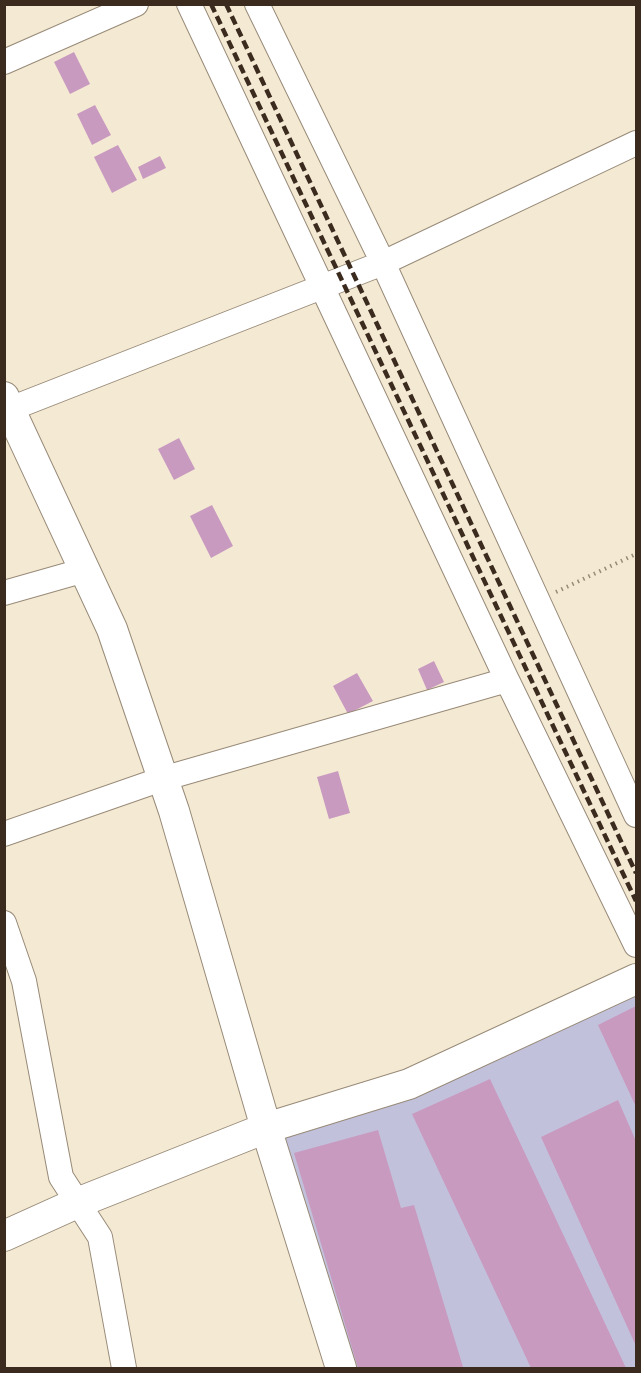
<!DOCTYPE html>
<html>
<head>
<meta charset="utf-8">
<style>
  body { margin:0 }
  #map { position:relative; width:641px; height:1373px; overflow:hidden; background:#f4ead3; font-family:"IM FELL DW Pica",serif }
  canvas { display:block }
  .frame { position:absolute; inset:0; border:6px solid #3b2a1e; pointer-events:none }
</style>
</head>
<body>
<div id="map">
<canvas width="641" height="1373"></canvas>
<div class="frame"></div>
</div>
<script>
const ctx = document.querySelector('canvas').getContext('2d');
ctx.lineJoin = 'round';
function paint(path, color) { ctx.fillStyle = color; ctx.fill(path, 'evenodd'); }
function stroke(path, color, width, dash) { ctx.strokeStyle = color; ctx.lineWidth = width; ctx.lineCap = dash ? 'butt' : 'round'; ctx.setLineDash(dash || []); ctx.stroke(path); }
const industrial = new Path2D(`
  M 636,979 L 636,1368 L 340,1368 L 266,1128 Z`);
const building = new Path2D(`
  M 74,52 L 90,84 L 70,94 L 54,62 Z
  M 95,105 L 111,135 L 92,145 L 77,114 Z
  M 118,145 L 137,180 L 112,193 L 94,157 Z
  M 160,156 L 166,168 L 143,179 L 138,167 Z
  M 179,438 L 195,469 L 174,480 L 158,449 Z
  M 212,505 L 233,546 L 211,558 L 190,516 Z
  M 434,661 L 444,682 L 427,690 L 418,669 Z
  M 357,673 L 373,701 L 348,714 L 333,686 Z
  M 338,771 L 350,813 L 329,819 L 317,777 Z
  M 636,1006 L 636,1107 L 598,1025 Z
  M 490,1079 L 626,1368 L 531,1368 L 412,1114 Z
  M 618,1100 L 636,1141 L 636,1346 L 541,1137 Z
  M 378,1130 L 401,1208 L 414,1205 L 463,1367 L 358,1368 L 294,1153 Z`);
const path = new Path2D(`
  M 556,592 L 636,554`);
const minor = new Path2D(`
  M 189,4 L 507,680
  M 257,4 L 383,263 L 636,815
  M 4,62 L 136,4
  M 10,409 L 383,263 L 636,143
  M 4,593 L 85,570
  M 4,834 L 162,779 L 507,680 L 636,945
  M 4,923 L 24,981 L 61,1177 L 100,1237 L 124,1368`);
const tertiary = new Path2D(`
  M 4,397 L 112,629 L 174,811 L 266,1128 L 341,1368
  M 4,1236 L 77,1203 L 266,1128 L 409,1084 L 636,979`);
const rail = new Path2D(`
  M 211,4 L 636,901
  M 226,4 L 636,873`);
paint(industrial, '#c2c1dc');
paint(building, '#c99ac0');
stroke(minor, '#988a78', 26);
stroke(tertiary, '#988a78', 32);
stroke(path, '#988a78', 4, [1.5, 4.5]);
stroke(minor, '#fff', 24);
stroke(tertiary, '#fff', 30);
stroke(rail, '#3b2a1e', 4.5, [9, 4.5]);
</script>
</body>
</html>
